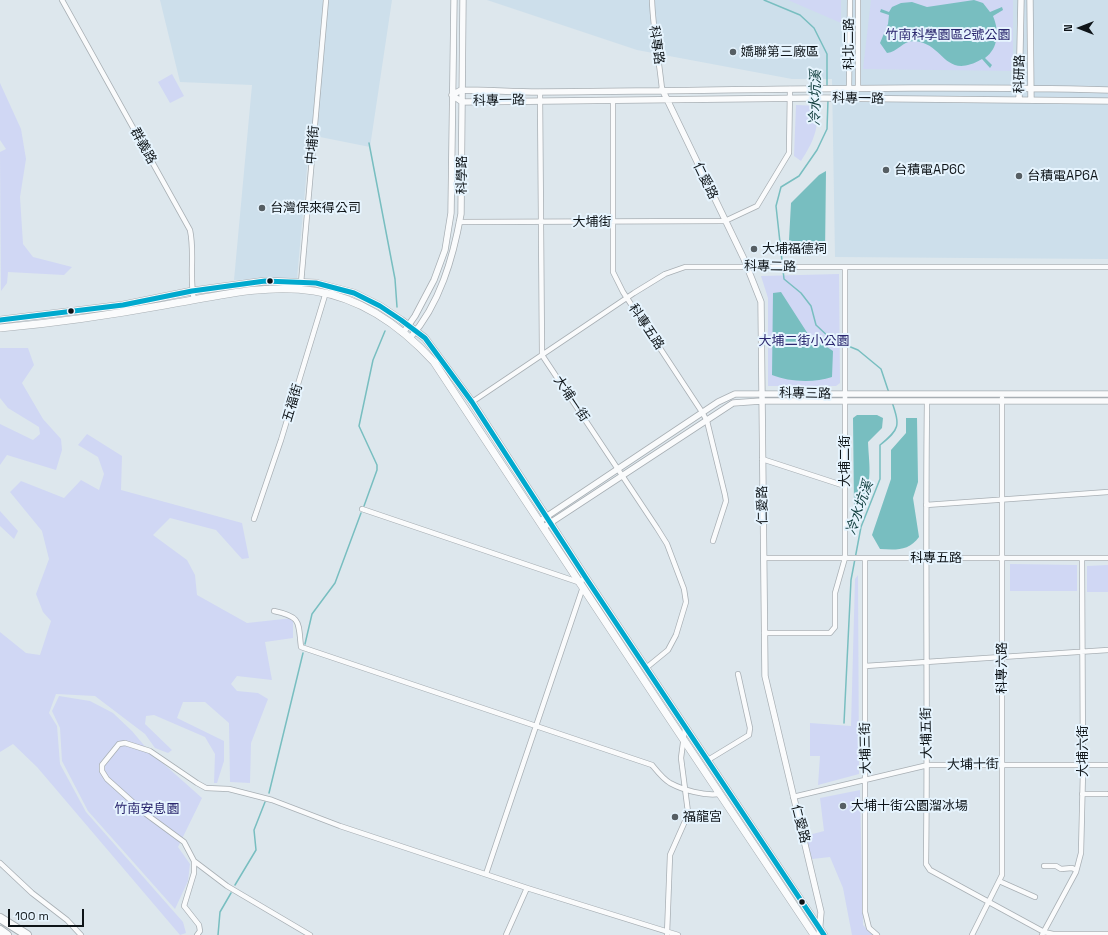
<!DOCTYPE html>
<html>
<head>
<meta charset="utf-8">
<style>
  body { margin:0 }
  #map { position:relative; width:1108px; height:935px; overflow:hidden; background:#dde7ed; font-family:"Space Grotesk",sans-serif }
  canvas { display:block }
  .north { position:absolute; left:1060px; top:8px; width:40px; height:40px; -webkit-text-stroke:3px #e6f4fe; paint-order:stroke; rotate:270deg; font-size:11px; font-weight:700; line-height:16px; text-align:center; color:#0e1418 }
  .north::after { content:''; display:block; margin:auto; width:14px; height:18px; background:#0e1418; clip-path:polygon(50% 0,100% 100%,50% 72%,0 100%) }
  .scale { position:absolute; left:8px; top:909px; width:76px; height:18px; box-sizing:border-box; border:2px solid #0e1418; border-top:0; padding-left:5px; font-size:12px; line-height:14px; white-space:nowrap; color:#0e1418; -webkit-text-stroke:3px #e6f4fe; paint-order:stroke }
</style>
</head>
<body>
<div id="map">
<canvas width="1108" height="935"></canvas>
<div class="north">N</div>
<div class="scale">100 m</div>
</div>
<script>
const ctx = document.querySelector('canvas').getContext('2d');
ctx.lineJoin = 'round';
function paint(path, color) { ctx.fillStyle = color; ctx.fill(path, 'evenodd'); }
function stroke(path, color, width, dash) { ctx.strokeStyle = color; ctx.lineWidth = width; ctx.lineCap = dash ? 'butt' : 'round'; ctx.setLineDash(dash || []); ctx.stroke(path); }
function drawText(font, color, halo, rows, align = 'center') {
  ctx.font = font + ' "Space Grotesk","Noto Sans TC",sans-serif'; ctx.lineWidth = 4; ctx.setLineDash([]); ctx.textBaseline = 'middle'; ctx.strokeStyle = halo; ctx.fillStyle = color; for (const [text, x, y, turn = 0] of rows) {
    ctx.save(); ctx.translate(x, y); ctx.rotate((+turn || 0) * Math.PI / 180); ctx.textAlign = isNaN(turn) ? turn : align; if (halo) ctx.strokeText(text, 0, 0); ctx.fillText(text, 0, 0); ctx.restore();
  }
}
const built = new Path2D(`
  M 160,0 L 392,0 L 370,147 L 310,135 L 297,278 L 234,280 L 252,85 L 180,82 Z
  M 487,0 L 1108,0 L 1108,259 L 835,257 L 832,79 L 792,79 L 637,50 Z`);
const green = new Path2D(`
  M 788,0 L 841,0 L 841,23 Z
  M 871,0 L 1013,0 L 1013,71 L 863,69 Z
  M 172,74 L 184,96 L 170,103 L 158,82 Z
  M 0,83 L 21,129 L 26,159 L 20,197 L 23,244 L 33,257 L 72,267 L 64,275 L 8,272 L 7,283 L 1,291 L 0,152 L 6,149 L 0,140 Z
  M 796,105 L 818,106 C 818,130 814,141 801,161 L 794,156 Z
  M 839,274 L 840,383 L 836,386 L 768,386 L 768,298 L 761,276 Z
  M 0,348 L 28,348 L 34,365 L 22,383 L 43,419 L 61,439 L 62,450 L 56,470 L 7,455 L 0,465 L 0,424 L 33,440 L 40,434 L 39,427 L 8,408 L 0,398 Z
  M 87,434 L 122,456 L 121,490 L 242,523 L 249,558 L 242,559 L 216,530 L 170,518 L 153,535 L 187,560 L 195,575 L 197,595 L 247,623 L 293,618 L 293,638 L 265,642 L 272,680 L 237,676 L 231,684 L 237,691 L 258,693 L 268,699 L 251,743 L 250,783 L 230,782 L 229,723 L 205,702 L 183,702 L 177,718 L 224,741 L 224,761 L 217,783 L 214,783 L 215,754 L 205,737 L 154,715 L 146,716 L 145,724 L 172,750 L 168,753 L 155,748 L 145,734 L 95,696 L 56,694 L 49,713 L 57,726 L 60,764 L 86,812 L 183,922 L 186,933 L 180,935 L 37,767 L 13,744 L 0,752 L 0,632 L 26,653 L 40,655 L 51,621 L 43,612 L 36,594 L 49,559 L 42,531 L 10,492 L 21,481 L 64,498 L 81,480 L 99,490 L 104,474 L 98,457 L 78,445 Z
  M 0,511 L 18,531 L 14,539 L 0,526 Z
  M 1010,564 L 1077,565 L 1077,591 L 1010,591 Z
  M 1108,565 L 1108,592 L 1087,592 L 1087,566 Z
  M 858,575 L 859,774 L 818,785 L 820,756 L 810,756 L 810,723 L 851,726 L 855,579 Z
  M 59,696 L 90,701 L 113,713 L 132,731 L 148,750 L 202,798 L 178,847 L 190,864 L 188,881 L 175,909 L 88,811 L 62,761 L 60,728 L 52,711 Z
  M 860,790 L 863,925 L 873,935 L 852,935 L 843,888 L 830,857 L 812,859 L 805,836 L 824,831 L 820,798 Z`);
const water = new Path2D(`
  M 974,0 L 983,3 L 990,12 L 1002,7 L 1003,10 L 993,16 C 999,30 999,48 985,58 L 992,65 L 990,68 L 982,59 C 944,81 945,44 915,41 C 903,40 898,52 887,53 L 880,43 L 888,24 L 889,15 L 880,12 L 881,9 L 889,12 L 892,7 L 901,3 L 912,2 L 927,7 Z
  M 826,171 L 825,254 L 808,254 L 795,251 L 789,240 L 791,203 L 819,175 Z
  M 781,292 L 808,334 L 833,351 L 832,377 C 814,383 789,382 772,375 L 773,293 Z
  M 857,415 L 877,415 L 883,418 L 882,428 L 868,442 C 869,468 875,489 854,506 L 853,418 Z
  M 906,418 L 917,418 L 918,482 L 913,498 L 919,537 C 909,551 896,550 880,549 L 872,535 L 891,479 L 891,450 L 906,433 Z`);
const stream = new Path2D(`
  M 764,0 L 800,15 L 814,28 L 827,54 L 827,87
  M 828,100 L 827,129 L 817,150 L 799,176 L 781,187 L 776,206 L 784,279 L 801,293 L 811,306 L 816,325 L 831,339 L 858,350 L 881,369 L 889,393
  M 369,143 L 395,279 L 397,307
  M 364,506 L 377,470 L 377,465 L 359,426 L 373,360 L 385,331
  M 305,644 L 312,614 L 335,583 L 361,513
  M 844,723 L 851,580 L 861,527 L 880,479 L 880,445 C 900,429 900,426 892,402
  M 269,793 L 303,653
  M 235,885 L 256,850 L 254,830 L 265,802
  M 218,935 L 220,912 L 231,893`);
const minor = new Path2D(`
  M 62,0 L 190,230 C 195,253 189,277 194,300
  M 652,0 C 653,30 659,59 662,89
  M 858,88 L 858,0
  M 849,89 L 850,0
  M 540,92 L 542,355 L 657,528 L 667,544 L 684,589 L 686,602 L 676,635 L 668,650 L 646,668
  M 613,101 L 613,272 L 623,292 L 702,412 L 707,421 L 725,495 L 726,501 L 713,541
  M 459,222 L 725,221 L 757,206 L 789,153 L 790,89
  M 301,283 L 326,0
  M 472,402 L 634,293 L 665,274 L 685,267 L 1108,267
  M 927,402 C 925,556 928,710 926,864 L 930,870 L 1044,932 L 1053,934 L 1108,934
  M 762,459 L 845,486
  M 926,505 L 1108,492
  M 362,509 L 578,582 L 586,578
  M 254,519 L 281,440 L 326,292
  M 764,558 L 1108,558
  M 865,558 L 865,912 L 869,928 L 877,935
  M 274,611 C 302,617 298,622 301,647 L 652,765 C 657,771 663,779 670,783 C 683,790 704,796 719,794
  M 764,633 L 830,633 L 835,627 L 835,593 L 845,558 L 845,267
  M 865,666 L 1108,650
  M 708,760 L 749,735 L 750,728 L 738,674
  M 1082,794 L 1107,794
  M 793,797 L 928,765 L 1108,765
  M 194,861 L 227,886 L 310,935
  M 0,863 L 32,893 L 67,920 L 81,935
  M 1044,866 L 1056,866 L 1061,869 L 1072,868 L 1076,870
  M 486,874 L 583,587
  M 999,881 L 1035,897
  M 667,934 L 670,855 L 686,819 L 688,812 L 681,758 L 685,728
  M 197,935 L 200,931 L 199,925 L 184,906 L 194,873 L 194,861 L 184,842 L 146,814 L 107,779 L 102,771 L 102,765 L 119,744 L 125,743 L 150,751 L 197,783 L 206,788 L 229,789 L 272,800 L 340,826 L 527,888 L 678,935
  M 506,935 L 527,888
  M 972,935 L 1002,875 L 1002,398
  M 1042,935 L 1076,872 L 1081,853 L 1083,771 L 1082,558`);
const tertiary = new Path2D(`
  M 1030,0 L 1031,100
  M 662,89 L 744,259 L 761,302 L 765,676 L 821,912 L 819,935
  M 452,95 L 462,102 L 815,98 L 1108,101
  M 452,95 L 461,90 C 487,90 513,92 539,92 C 729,91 918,85 1108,90
  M 1019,100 L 1021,0
  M 403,333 L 415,316 L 434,280 L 445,250 L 451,213 L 454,0
  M 410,338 C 440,304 453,258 461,214 L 463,0
  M 540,521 L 718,402 L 735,394 L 1108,394
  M 544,527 L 733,403 L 761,401 L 1108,401`);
const primary = new Path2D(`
  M 0,320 L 123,305 L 192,291 L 265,281 L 316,283 L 354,293 L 380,306 L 401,320 L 425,338 L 472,402 L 586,578 L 824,935
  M 0,328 C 55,323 110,315 165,305 C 213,297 265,283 314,291 C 362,298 403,328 434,362 C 560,553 686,745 814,935`);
const motorway = new Path2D(`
  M 0,918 L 27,935
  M 0,930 L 7,935`);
const bus1 = new Path2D(`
  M 0,320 L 123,305 L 192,291 L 265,281 L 316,283 L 354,293 L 380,306 L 401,320 L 425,338 L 472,402 L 586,578 L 824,935`);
const markers = [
  [733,52,4,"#565e63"],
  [886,170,4,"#565e63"],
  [1019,176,4,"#565e63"],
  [262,208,4,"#565e63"],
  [754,249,4,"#565e63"],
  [270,281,3.5,"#0e1418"],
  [71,311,3.5,"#0e1418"],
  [843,806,4,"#565e63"],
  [675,817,4,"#565e63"],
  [802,902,3.5,"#0e1418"]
];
const parkNames = [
  ["竹南科學園區2號公園",948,35],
  ["大埔二街小公園",804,341],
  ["竹南安息園",147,809]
];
const streetNames = [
  ["科北二路",849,44,-90],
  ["科專路",656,45,82],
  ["科研路",1020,74,-89],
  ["科專一路",858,99,1],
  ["科專一路",499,101,-1],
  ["中埔街",313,145,-85],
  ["群義路",143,146,61],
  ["科學路",462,175,-90],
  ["仁愛路",705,181,64],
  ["大埔街",592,222],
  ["科專二路",770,267,1],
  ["科專五路",646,327,56],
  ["科專三路",805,394,1],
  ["大埔一街",571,399,56],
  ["五福街",293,403,-73],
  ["大埔二街",845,461,-90],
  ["仁愛路",763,505,-91],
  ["科專五路",936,558],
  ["科專六路",1002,668,-90],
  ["大埔五街",927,733,-91],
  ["大埔三街",866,748,-91],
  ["大埔六街",1083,751,-90],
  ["大埔十街",973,765,-1],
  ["仁愛路",800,824,76]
];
const poiNames = [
  ["嬌聯第三廠區",741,52],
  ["台積電AP6C",894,170],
  ["台積電AP6A",1027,176],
  ["台灣保來得公司",270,208],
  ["大埔福德祠",762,249],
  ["大埔十街公園溜冰場",851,806],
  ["福龍宮",683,817]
];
const waterNames = [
  ["冷水坑溪",816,98,-89],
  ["冷水坑溪",860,508,-71]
];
paint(built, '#cddfeb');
paint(green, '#d0d7f4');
paint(water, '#78bec0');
stroke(stream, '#78bec0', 1.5);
stroke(minor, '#a8afb4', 6);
stroke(tertiary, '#a8afb4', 7);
stroke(primary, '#a8afb4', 8);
stroke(motorway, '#a8afb4', 10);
stroke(minor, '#fafbfc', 4.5);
stroke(tertiary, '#fafbfc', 5.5);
stroke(primary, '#fafbfc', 7);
stroke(motorway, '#fafbfc', 8);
stroke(bus1, '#00a9ce', 5);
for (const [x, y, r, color] of markers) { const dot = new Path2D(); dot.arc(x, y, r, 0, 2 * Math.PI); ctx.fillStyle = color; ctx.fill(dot); stroke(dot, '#e6f4fe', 1.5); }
drawText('13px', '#2a266e', '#e6f4fe', parkNames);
drawText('13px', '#0e1418', '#e6f4fe', streetNames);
drawText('13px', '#0e1418', '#e6f4fe', poiNames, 'left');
drawText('italic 14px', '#0f3c3c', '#e6f4fe', waterNames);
</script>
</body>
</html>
